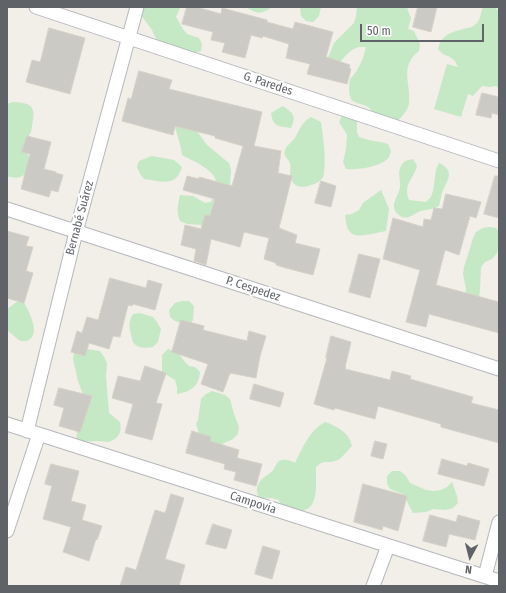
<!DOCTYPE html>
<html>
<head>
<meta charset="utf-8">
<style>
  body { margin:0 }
  #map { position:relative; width:506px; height:593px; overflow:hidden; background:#f1efe8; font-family:"Fira Sans Condensed",sans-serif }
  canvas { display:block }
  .frame { position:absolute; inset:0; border:8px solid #5f6368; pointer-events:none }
  .north { position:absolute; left:450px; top:537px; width:40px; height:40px; -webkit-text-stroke:3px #fff; paint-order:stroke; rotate:187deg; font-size:11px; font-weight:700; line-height:16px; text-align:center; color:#5f6368 }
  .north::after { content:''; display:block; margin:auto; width:14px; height:18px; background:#5f6368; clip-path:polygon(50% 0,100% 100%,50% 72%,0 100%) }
  .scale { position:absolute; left:360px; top:24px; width:124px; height:18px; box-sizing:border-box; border:2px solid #5f6368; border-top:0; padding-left:5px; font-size:12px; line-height:14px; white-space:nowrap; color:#5f6368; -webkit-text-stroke:3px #fff; paint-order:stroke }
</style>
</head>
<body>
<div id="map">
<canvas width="506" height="593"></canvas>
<div class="frame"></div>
<div class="north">N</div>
<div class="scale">50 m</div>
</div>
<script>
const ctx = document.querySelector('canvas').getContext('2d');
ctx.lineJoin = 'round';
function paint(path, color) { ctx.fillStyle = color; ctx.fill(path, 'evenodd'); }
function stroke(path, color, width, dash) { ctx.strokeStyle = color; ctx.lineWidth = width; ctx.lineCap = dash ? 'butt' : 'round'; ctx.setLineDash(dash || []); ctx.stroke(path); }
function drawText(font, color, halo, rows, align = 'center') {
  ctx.font = font + ' "Fira Sans Condensed",sans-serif'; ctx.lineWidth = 4; ctx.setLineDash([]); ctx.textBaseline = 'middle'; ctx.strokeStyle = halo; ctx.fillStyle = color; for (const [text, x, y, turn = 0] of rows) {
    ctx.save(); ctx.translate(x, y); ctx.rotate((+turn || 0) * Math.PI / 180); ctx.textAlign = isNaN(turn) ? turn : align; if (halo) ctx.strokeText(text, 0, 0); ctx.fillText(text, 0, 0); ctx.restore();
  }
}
const green = new Path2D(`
  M 137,7 L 183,7 L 180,8 L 176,17 L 183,29 L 187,34 L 199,38 L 202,44 L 201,51 L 194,53 L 187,50 L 165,46 L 158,43 L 152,30 L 138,11 Z
  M 246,7 L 272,7 C 261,15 257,14 246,7 Z
  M 300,7 L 321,7 L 319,16 L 313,22 L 306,21 L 301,16 Z
  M 357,7 L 407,7 L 408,11 L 411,18 L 408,29 L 414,31 L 420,44 L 419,51 C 399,66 411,83 409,103 C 408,113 393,126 385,131 C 378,124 377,117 371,110 C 367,105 363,105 357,103 C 347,100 349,88 350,79 C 359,70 363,60 366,47 C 363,47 361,47 359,47 C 350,49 342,59 337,67 L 328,58 L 334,43 L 354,23 L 356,16 Z
  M 483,7 L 495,7 L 499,12 L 499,88 L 496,86 L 489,87 L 482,86 L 473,96 L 468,94 L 461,117 L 434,109 L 447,64 L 458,67 L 455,61 L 450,57 L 443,54 L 438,49 C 442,33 453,32 467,28 C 470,28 474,26 476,24 C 481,20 480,13 483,7 Z
  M 12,102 C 26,103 36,103 33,120 C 32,124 32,128 31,132 C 29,136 26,139 25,143 C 22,152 39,162 25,174 C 20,179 13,178 7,176 L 7,104 Z
  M 283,106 C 293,113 297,116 291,128 C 278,126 273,127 271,113 Z
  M 348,112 L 357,118 L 357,132 L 359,137 C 369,141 379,141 388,144 L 391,151 C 390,153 390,155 389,157 C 382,167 357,170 346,169 L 343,162 L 346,149 L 347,135 L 339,122 L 342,116 Z
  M 311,117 L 321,122 C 323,138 326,154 324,171 C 324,173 324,175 323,177 C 321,181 315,184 311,185 C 301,189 292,187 290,175 C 290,172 291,167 290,163 C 288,158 283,157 285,150 C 287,145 292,142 295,138 C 300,129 301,123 311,117 Z
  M 177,119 L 194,127 L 207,145 L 229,163 L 231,170 L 230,184 L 236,196 L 219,212 L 202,225 L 187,224 L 180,221 C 176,211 178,205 180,195 L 193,196 L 205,203 L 211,202 C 213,198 215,193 216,189 C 221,171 194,162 182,155 L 181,148 L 175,127 Z
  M 152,156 L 174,160 L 182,167 C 176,188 161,181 144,179 L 140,174 L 137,167 L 139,161 Z
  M 413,159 L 417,166 C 413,180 403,184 409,200 L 426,202 L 431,197 L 433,191 L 436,170 L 439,163 C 456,171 447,180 442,193 C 441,197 440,202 439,206 C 432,210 429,209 421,211 C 414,213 407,222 399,215 C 396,213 395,211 394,208 C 393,201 399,194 400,187 C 401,180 397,173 401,166 C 403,161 408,160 413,159 Z
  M 381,190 L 389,209 L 386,231 C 378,232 357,239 351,233 C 346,229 346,220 345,215 L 352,214 L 359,210 L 363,203 Z
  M 489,227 L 496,228 L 499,231 L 499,244 L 497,253 L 492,259 L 485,262 L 481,267 L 480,289 L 478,310 L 465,303 L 466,289 L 463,274 L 464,267 L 471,245 L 473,238 L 476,232 L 483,228 Z
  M 18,301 L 24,303 C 29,311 38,329 32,337 C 30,339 28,340 27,341 L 20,341 L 7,330 L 7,309 Z
  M 182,301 L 189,301 L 194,306 L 193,320 L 189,325 L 175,321 L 170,317 L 169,310 L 175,303 Z
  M 140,313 L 153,317 L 157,322 L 161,329 L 158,342 L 153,347 C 147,348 137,349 133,342 C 132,340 132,337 131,335 C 129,326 128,323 133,314 Z
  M 80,348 L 100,351 L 104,357 L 107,363 L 106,376 L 109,413 L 120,422 C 122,432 119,439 108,442 C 105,442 102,441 99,441 C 90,441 84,442 76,440 L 77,433 L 74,427 L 81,418 L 86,414 L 85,400 L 78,381 L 73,359 L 74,352 Z
  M 168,349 L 174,351 L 180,355 L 184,361 L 189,366 L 195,367 L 200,372 C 199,386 191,392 177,394 L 177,387 L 175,380 L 162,372 L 162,355 Z
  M 212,391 L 225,395 L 230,399 L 234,414 L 239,427 L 238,434 L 233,439 L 220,445 L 200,437 L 196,424 L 198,420 L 201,399 L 206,394 Z
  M 325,422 C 334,425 346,431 350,440 C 351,442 351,444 352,446 C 347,451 341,460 335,461 C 326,464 325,459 316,467 C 315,480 321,510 300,511 C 295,511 286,508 281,507 L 279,500 L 272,498 L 259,498 C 257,493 256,489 258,485 C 261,477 270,475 274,469 C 276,465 277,461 282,460 C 287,459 291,461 295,463 C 302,448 310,430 325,422 Z
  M 392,471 L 400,471 L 406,476 L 410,483 L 426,490 L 433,491 L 441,490 L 447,487 L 452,482 L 457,496 L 458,503 L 453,508 L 446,510 L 433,509 L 426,512 L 413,513 L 403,494 L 390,489 L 387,483 L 387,476 Z`);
const building = new Path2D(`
  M 187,7 L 196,7 L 221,14 L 222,8 L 267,20 L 267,22 L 293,29 L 295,22 L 333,32 L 326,57 L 350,65 L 349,68 L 351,69 L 347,84 L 307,74 L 310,64 L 286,58 L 289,44 L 263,36 L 262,38 L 251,35 L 245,58 L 222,52 L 225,43 L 211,40 L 213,32 L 182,24 Z
  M 418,7 L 437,7 L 431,32 L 413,27 Z
  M 49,28 L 85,38 L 70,94 L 26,82 L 32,60 L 40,62 Z
  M 139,71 L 172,80 L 169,89 L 262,112 L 254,146 L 281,151 L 278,173 L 292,176 L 279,228 L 297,235 L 295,243 L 320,249 L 313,275 L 286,268 L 276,265 L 276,263 L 264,259 L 269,238 L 244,232 L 240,247 L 211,239 L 206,265 L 194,261 L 196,249 L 181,245 L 185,225 L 201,229 L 205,215 L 210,216 L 215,199 L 183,190 L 187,176 L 199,179 L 199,177 L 232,186 L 243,146 L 215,138 L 215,136 L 175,126 L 173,135 L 122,121 L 128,98 L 131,99 Z
  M 482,93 L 499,97 L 499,115 L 492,113 L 491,118 L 476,115 Z
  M 27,136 L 51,142 L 44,169 L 56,172 L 56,173 L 63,175 L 58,192 L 51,190 L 49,197 L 21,189 L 30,154 L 22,152 Z
  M 495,176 L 499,176 L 499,218 L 484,214 Z
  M 321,181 L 336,186 L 331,207 L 315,203 Z
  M 446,194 L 481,202 L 476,218 L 470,216 L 459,255 L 445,250 L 436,285 L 499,302 L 499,333 L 429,314 L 426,327 L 406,322 L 420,270 L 383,259 L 393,218 L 423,227 L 424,219 L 431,220 L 434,208 L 442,209 Z
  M 7,231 L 29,237 L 26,246 L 33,247 L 26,271 L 33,273 L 24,303 L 7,298 Z
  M 359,254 L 380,259 L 370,298 L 349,292 Z
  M 110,278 L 146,288 L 148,280 L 162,284 L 155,310 L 133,304 L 132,306 L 128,305 L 120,337 L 113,336 L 109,349 L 89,343 L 85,356 L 71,352 L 77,331 L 82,333 L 87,317 L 98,320 Z
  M 181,320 L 204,326 L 203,330 L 247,341 L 249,331 L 266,336 L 260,356 L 256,378 L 230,373 L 223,392 L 201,384 L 208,364 L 172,352 Z
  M 331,336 L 351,342 L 345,367 L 346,367 L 345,369 L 390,380 L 392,371 L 411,376 L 410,379 L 473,397 L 471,403 L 499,410 L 499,443 L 441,427 L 441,424 L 378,406 L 375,419 L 335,408 L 334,410 L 314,404 L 327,358 L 326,358 Z
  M 145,366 L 166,373 L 156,403 L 162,404 L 152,440 L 125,433 L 133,404 L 112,398 L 118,376 L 140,381 Z
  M 254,384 L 284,393 L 280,407 L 250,399 Z
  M 59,388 L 92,396 L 80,432 L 59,426 L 64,408 L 54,405 Z
  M 192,431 L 211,437 L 210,441 L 239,450 L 237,458 L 262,464 L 256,486 L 234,480 L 236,472 L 224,469 L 225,464 L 186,453 Z
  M 375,441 L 387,444 L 383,459 L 371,456 Z
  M 442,459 L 467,466 L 468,463 L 489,469 L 484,486 L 438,474 Z
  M 51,464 L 79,471 L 71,501 L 86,505 L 82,520 L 102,526 L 97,540 L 96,539 L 89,561 L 63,552 L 71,527 L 43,519 L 52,486 L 45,484 Z
  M 363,484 L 407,496 L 398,531 L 383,526 L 382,530 L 354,522 Z
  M 171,494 L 184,498 L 165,559 L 185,565 L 179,586 L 120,586 L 126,567 L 136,570 L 155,510 L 165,513 Z
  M 430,515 L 456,522 L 458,515 L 480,521 L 475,540 L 449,534 L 446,547 L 423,541 Z
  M 213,524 L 232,530 L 226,549 L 206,544 Z
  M 263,546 L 280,551 L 272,579 L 255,574 Z`);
const street = new Path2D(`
  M 36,7 L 499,161
  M 7,209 L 499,369
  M 7,424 L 499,581
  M 27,431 L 76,232 L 137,7
  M 7,531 L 39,434
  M 485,576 L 499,522
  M 373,586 L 388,546`);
const streetNames = [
  ["G. Paredes",268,84,18],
  ["Bernabé Suárez",80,218,-75],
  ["P. Cespedez",253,289,18],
  ["Campovía",253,503,18]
];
paint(green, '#c5e8c5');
paint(building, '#cccac5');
stroke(building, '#d6d1c6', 1);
stroke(street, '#b5b8bc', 15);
stroke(street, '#fff', 13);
drawText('12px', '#5f6368', '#fff', streetNames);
</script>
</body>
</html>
